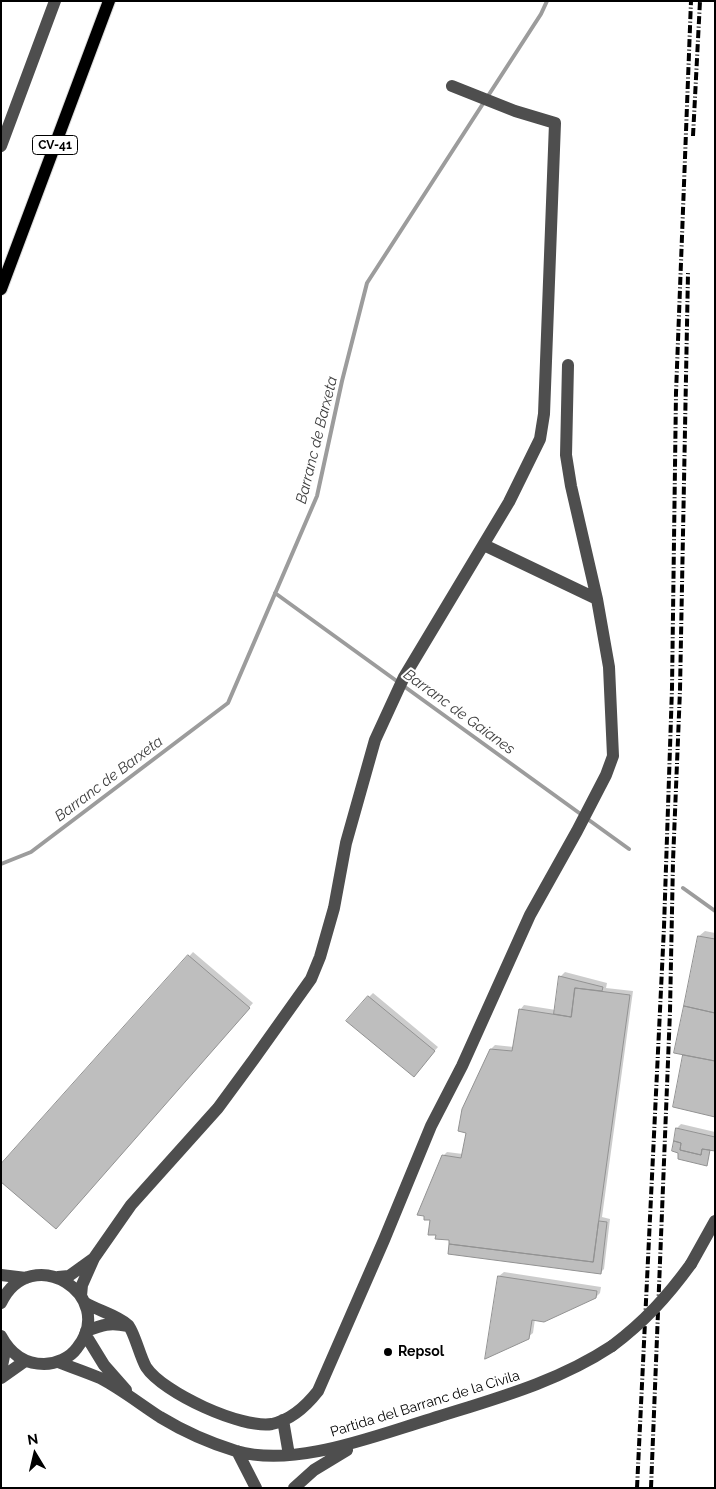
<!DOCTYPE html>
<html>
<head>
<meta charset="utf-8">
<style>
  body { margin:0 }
  #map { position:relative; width:716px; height:1489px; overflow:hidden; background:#fff; font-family:Raleway,sans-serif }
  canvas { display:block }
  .frame { position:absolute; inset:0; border:2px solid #000; pointer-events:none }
  .north { position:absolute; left:10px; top:1429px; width:50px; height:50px; -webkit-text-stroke:4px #fff; paint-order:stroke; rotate:351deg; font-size:14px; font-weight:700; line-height:20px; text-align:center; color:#000 }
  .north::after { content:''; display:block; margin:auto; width:18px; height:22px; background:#000; clip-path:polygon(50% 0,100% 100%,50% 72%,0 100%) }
</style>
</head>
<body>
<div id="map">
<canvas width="716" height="1489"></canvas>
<div class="frame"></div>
<div class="north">N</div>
</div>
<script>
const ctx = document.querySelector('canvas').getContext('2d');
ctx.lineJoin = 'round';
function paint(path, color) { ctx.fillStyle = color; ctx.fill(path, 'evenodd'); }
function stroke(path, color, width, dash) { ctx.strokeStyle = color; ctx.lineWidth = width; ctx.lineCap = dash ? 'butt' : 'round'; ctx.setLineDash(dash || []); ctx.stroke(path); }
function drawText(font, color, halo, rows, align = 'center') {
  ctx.font = font + ' Raleway,sans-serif'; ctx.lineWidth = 4; ctx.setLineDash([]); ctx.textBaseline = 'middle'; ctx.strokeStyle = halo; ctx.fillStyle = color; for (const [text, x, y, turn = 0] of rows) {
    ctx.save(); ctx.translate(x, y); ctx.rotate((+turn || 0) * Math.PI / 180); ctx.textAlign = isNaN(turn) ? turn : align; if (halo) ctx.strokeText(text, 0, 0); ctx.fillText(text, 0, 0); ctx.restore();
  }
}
const shadow = new Path2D(`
  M 705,931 L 715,933 L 715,1116 L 674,1106 L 684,1054 L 699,936 Z
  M 193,952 L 253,1003 L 60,1223 L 1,1166 Z
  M 565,972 L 607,983 L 606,988 L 633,991 L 602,1217 L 610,1219 L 604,1269 L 600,1273 L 451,1239 L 437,1234 L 432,1219 L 443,1156 L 447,1152 L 463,1154 L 491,1049 L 495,1045 L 514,1047 L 520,1010 L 524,1005 L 556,1010 L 561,976 Z
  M 373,993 L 438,1047 L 417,1071 L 369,997 Z
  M 681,1124 L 715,1132 L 715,1150 L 680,1152 L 675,1140 L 677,1128 Z
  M 504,1272 L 601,1287 L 600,1293 L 596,1297 L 535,1319 L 533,1333 L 528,1337 L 487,1357 L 499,1276 Z`);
const stream = new Path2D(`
  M 275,593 L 629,849
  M 1,864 L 31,852 L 228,703 L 317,496 L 342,381 L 367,283 L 541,14 L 547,1
  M 683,888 L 715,911`);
const building = new Path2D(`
  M 698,936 L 715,939 L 715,1013 L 684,1006 Z
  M 188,955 L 250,1008 L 56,1229 L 1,1182 L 1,1164 Z
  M 559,976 L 603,987 L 602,991 L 575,988 L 571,1017 L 554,1014 Z
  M 575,988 L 630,995 L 593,1262 L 449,1244 L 449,1240 L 435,1239 L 436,1235 L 428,1235 L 430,1220 L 424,1220 L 424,1216 L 417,1215 L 442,1155 L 461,1158 L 466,1133 L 458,1131 L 462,1109 L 490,1049 L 512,1051 L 519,1009 L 571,1017 Z
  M 368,996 L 435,1051 L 414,1077 L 346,1021 Z
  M 684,1006 L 715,1013 L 715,1061 L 674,1053 Z
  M 683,1055 L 715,1061 L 715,1117 L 673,1107 Z
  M 676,1128 L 715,1137 L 715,1151 L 702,1149 L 701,1155 L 680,1150 L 681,1143 L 674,1141 Z
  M 674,1141 L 681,1143 L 680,1150 L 701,1155 L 702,1149 L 710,1150 L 707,1166 L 678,1159 L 678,1153 L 672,1151 Z
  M 599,1221 L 607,1222 L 601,1274 L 448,1254 L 449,1244 L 593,1262 Z
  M 498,1276 L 597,1291 L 596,1298 L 544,1322 L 532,1320 L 529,1339 L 485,1359 Z`);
const minor = new Path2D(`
  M 1,146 L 55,1
  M 484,545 L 597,599
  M 691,1264 L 715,1221
  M 1,1275 L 26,1278
  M 58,1277 L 69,1276 L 94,1258
  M 81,1296 L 82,1285 L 94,1258 L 131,1205 L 218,1108 L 254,1059 L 311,979 L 320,957 L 334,908 L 346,843 L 375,740 L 404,677 L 509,502 L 540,439 L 544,414 L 555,123 L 515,111 L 452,86
  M 84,1302 C 98,1311 115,1314 128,1325 C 134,1331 140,1357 146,1367 C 163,1393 242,1429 272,1424 C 291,1420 307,1405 318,1391 L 384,1240 L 431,1126 L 462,1066 L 530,915 L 577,831 L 606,775 L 613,756 L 609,667 L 597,599 L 571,486 L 566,455 L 568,365
  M 1,1303 C 31,1240 119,1296 77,1348 C 70,1358 56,1364 44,1364 C 24,1364 10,1353 1,1336
  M 86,1331 C 102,1325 110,1322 127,1326
  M 85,1334 L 104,1365 L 126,1390
  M 58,1362 C 71,1367 86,1372 100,1378 C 121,1389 140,1404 160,1417 C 183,1431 210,1443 236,1451 C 295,1468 374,1436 431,1419 C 494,1399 556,1383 612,1346
  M 1,1371 L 6,1346
  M 1,1378 L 25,1361
  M 283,1420 L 289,1455
  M 237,1451 L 256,1488
  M 294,1488 L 314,1470 L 347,1450`);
const major = new Path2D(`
  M 1,289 L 109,1`);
const rail = new Path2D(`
  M 693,136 L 700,1
  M 637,1488 L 664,927 L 672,688 L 676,393 L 691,1
  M 651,1488 L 670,1011 L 673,861 L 680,690 L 688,273`);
const minorBridge = new Path2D(`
  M 612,1346 C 644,1322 667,1297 691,1264`);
const markers = [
  [388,1352,5,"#000"]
];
const shields = [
  [55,145,45]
];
const shieldNames = [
  ["CV-41",55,145]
];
const poiNames = [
  ["Repsol",398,1352]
];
const streetNames = [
  ["Partida del Barranc de la Civila",425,1404,-17]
];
const waterNames = [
  ["Barranc de Barxeta",317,440,-76],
  ["Barranc de Gaianes",459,712,36],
  ["Barranc de Barxeta",109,779,-37]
];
paint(shadow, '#0003');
stroke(stream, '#9c9c9c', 4);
paint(building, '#bebebe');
stroke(building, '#929292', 1);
stroke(major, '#dbdbdb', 14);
stroke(minor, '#4e4e4e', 12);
stroke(major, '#000', 12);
stroke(rail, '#000', 4, [8, 2.5, 1, 2.5]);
stroke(minorBridge, '#4e4e4e', 12);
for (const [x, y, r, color] of markers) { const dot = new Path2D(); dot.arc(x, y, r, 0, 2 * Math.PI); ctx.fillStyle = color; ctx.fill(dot); stroke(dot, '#fff', 2); }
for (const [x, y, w] of shields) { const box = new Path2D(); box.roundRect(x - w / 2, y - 9.5, w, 19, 4); ctx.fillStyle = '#fff'; ctx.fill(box); stroke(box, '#000', 1); }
drawText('bold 12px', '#000', null, shieldNames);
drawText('bold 14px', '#000', '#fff', poiNames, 'left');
drawText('14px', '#000', '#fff', streetNames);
drawText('italic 15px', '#3d3d3d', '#fff', waterNames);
</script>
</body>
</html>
